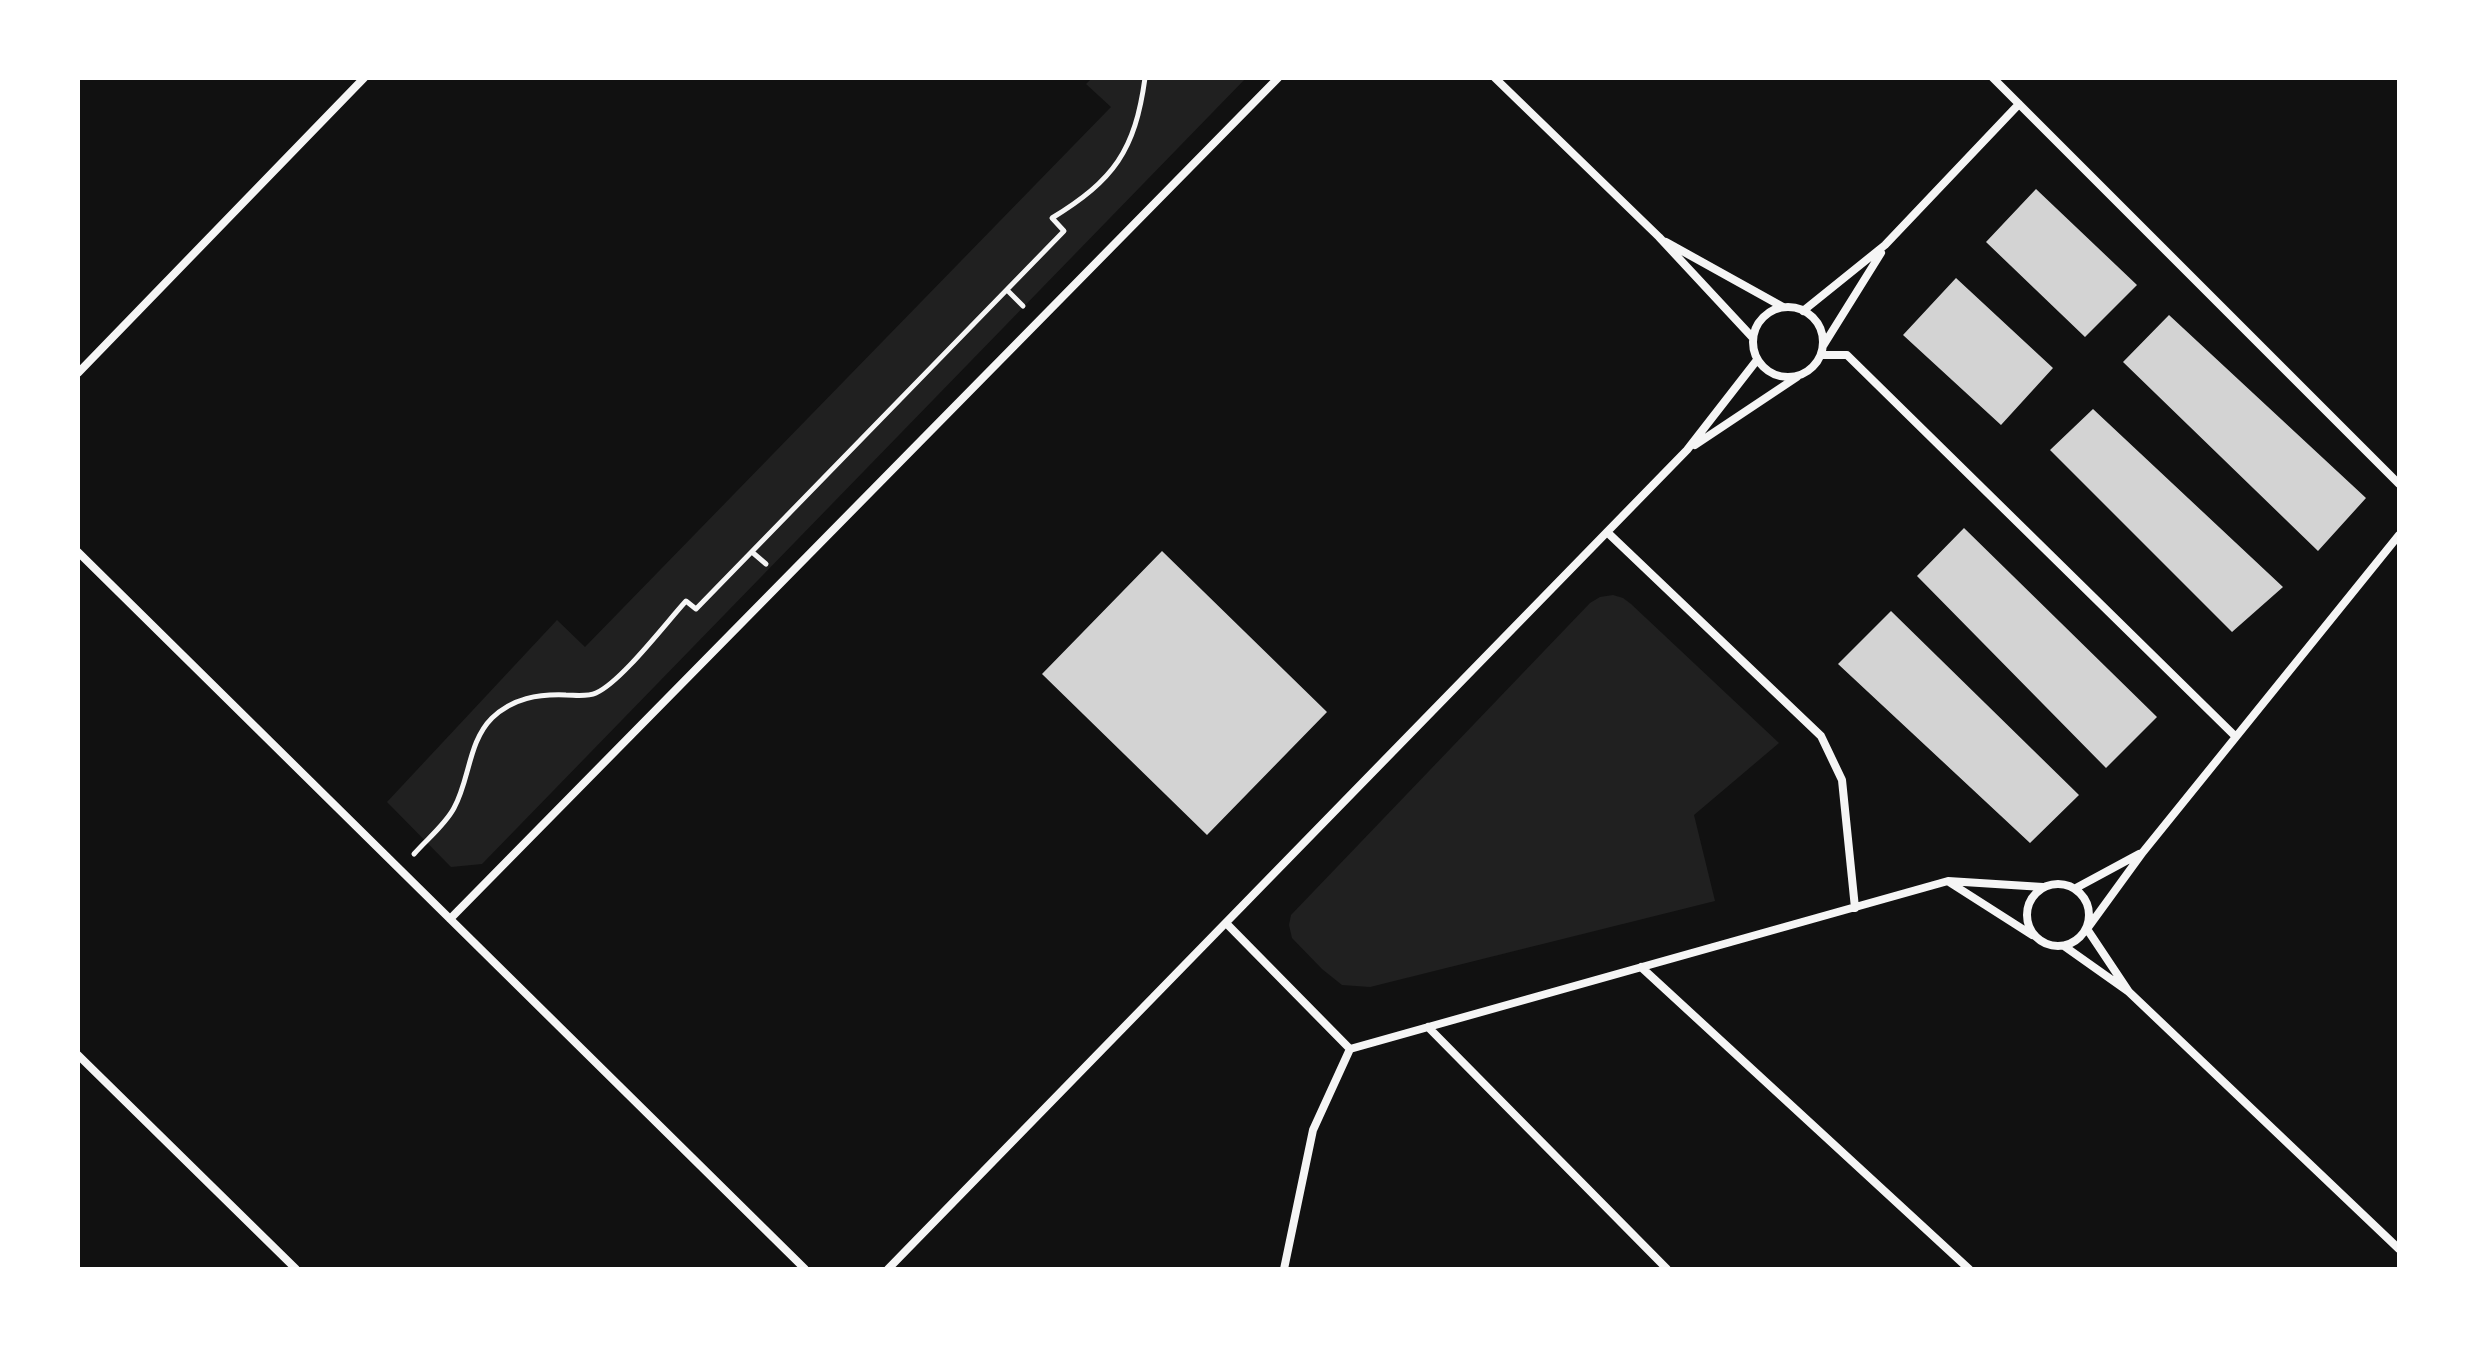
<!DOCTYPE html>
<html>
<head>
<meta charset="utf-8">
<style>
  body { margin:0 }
  #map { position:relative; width:2477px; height:1347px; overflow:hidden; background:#111; font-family:"DejaVu Sans",sans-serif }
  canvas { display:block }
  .frame { position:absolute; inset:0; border:80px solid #fff; pointer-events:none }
</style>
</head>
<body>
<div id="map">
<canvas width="2477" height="1347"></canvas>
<div class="frame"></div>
</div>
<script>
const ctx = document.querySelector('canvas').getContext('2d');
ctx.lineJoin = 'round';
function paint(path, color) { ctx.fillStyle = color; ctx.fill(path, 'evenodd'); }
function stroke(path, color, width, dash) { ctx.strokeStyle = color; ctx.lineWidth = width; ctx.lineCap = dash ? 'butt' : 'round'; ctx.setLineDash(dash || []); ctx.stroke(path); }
const green = new Path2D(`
  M 1092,78 L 1246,78 L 482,864 L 451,867 L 387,802 L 557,620 L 585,647 L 1111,107 L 1086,84 Z
  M 1613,595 L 1623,598 L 1631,604 L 1779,743 L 1694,815 L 1715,901 L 1370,987 L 1342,985 L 1322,969 L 1292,938 L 1289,925 L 1291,915 L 1590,603 L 1600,597 Z`);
const building = new Path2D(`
  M 2036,189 L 2137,285 L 2085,337 L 1986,242 Z
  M 1956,278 L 2053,368 L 2001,425 L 1903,335 Z
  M 2169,315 L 2366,498 L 2318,551 L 2123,362 Z
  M 2093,409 L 2283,587 L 2232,632 L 2050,450 Z
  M 1964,528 L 2157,717 L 2106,768 L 1917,576 Z
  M 1162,551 L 1327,712 L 1207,835 L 1042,674 Z
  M 1891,611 L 2079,795 L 2030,843 L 1838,664 Z`);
const path = new Path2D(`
  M 1007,290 L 1023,306
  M 752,552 L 766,564
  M 414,854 C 427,839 445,825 454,808 C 470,779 468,742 492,718 C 513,698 538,694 566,695 C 575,695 587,697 596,693 C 621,682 665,624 686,601 L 696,609 L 1064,231 L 1052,218 C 1114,180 1135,151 1145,78`);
const minor = new Path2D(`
  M 1495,78 L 1659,237 L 1753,338
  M 1993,78 L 2399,484
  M 1666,242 L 1783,307
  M1753 342a35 35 0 1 1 70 0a35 35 0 1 1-70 0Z
  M 1803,311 L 1885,245 L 2019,104
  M 1823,346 L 1881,253
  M 1821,355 L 1847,355 L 2235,736
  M 78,373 L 364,78
  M 1695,445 L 1797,377
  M 1607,532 L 1821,736 L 1842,780 L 1855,908
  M 78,552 L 805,1269
  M 1949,882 L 2032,935
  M2027 915a31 31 0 1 1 62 0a31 31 0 1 1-62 0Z
  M 2076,888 L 2139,854
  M 450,919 L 1278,78
  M 1226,923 L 1350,1049
  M 2064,946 L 2129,992 L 2399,1249
  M 1641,967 L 1969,1269
  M 2129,992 L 2087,929 L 2143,852 L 2399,535
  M 1428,1027 L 1667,1269
  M 78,1055 L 296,1269
  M 888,1269 L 1687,450 L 1757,360
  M 1284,1269 L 1313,1130 L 1350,1049 L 1948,881 L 2043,887`);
paint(green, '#202020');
paint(building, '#d3d3d3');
stroke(path, '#f5f5f5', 5);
stroke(minor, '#f5f5f5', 8);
</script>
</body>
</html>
